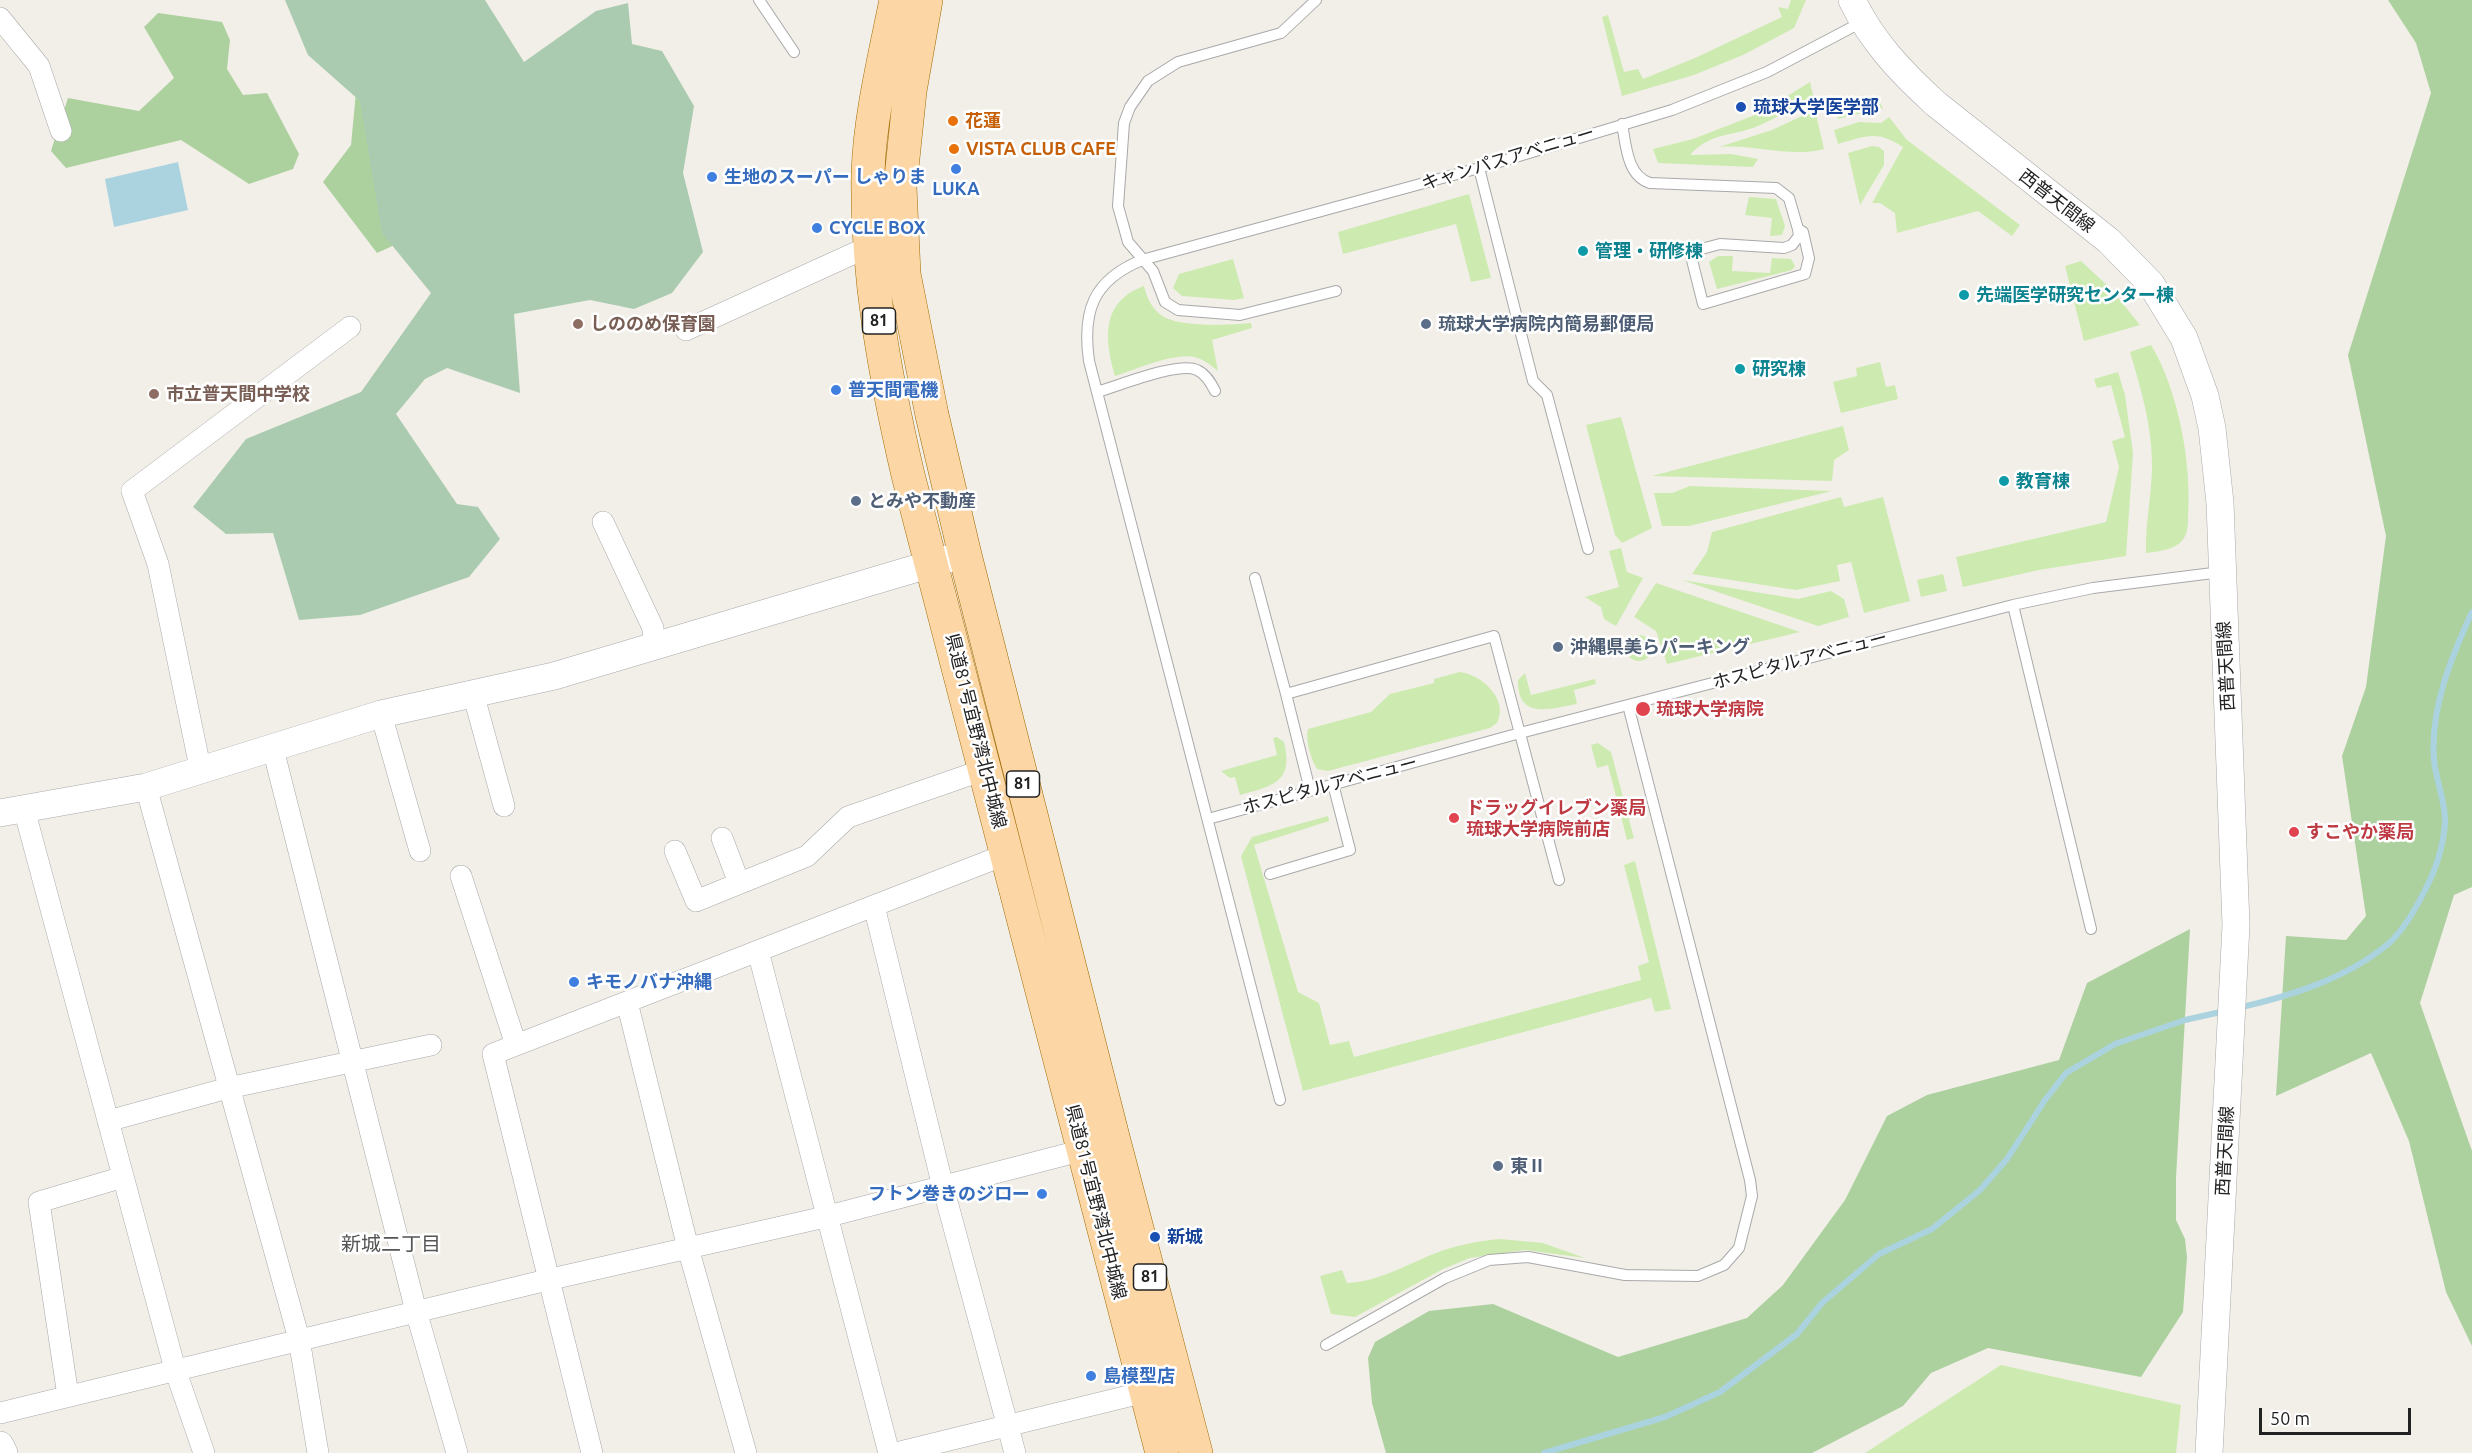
<!DOCTYPE html>
<html>
<head>
<meta charset="utf-8">
<style>
  body { margin:0 }
  #map { position:relative; width:2472px; height:1453px; overflow:hidden; background:#f2efe9; font-family:Ubuntu,sans-serif }
  canvas { display:block }
  .scale { position:absolute; left:2259px; top:1408px; width:152px; height:27px; box-sizing:border-box; border:3px solid #222; border-top:0; padding-left:8px; font-size:18px; line-height:21px; white-space:nowrap; color:#222; -webkit-text-stroke:4px #fff; paint-order:stroke }
</style>
</head>
<body>
<div id="map">
<canvas width="2472" height="1453"></canvas>
<div class="scale">50 m</div>
</div>
<script>
const ctx = document.querySelector('canvas').getContext('2d');
ctx.lineJoin = 'round';
function paint(path, color) { ctx.fillStyle = color; ctx.fill(path, 'evenodd'); }
function stroke(path, color, width, dash) { ctx.strokeStyle = color; ctx.lineWidth = width; ctx.lineCap = dash ? 'butt' : 'round'; ctx.setLineDash(dash || []); ctx.stroke(path); }
function drawText(font, color, halo, rows, align = 'center') {
  ctx.font = font + ' Ubuntu,"Noto Sans JP",sans-serif'; ctx.lineWidth = 5; ctx.setLineDash([]); ctx.textBaseline = 'middle'; ctx.strokeStyle = halo; ctx.fillStyle = color; for (const [text, x, y, turn = 0] of rows) {
    ctx.save(); ctx.translate(x, y); ctx.rotate((+turn || 0) * Math.PI / 180); ctx.textAlign = isNaN(turn) ? turn : align; if (halo) ctx.strokeText(text, 0, 0); ctx.fillText(text, 0, 0); ctx.restore();
  }
}
const grass = new Path2D(`
  M 1791,0 L 1806,0 L 1794,28 L 1743,55 L 1694,75 L 1622,96 L 1602,17 L 1608,15 L 1624,72 L 1638,69 L 1643,79 L 1695,58 L 1782,17 L 1778,7 L 1788,9 Z
  M 1810,82 L 1814,99 C 1794,106 1777,118 1758,126 C 1731,137 1711,132 1690,155 L 1731,154 L 1758,159 L 1753,167 L 1658,163 L 1653,149 L 1693,139 L 1760,113 Z
  M 1865,96 L 1876,97 L 1883,108 L 1838,119 L 1834,105 Z
  M 1815,110 L 1824,149 C 1789,158 1754,144 1719,147 L 1772,130 Z
  M 1889,117 L 1907,140 L 2020,225 L 2012,236 L 1978,211 L 1897,233 L 1895,213 L 1880,203 L 1872,203 L 1903,147 C 1876,130 1867,136 1838,144 L 1834,130 L 1859,122 L 1881,123 Z
  M 1872,146 L 1879,147 L 1884,151 L 1884,165 L 1860,205 L 1848,153 Z
  M 1469,194 L 1491,278 L 1471,282 L 1456,224 L 1343,254 L 1338,232 Z
  M 1749,197 L 1776,199 L 1785,226 L 1782,235 L 1770,236 L 1772,218 L 1745,215 Z
  M 1718,256 L 1733,256 L 1732,271 L 1770,273 L 1772,258 L 1791,259 L 1795,266 L 1792,270 L 1717,289 L 1709,262 Z
  M 1233,259 L 1244,298 L 1234,300 L 1182,296 L 1173,288 L 1179,274 Z
  M 2081,261 L 2110,288 L 2140,325 L 2084,341 L 2065,266 Z
  M 1144,286 C 1147,298 1151,307 1161,315 C 1179,328 1229,325 1251,323 L 1252,328 L 1212,340 L 1218,371 C 1210,365 1204,359 1194,357 C 1175,352 1134,370 1115,376 C 1105,340 1100,302 1144,286 Z
  M 2151,345 C 2178,389 2192,464 2188,516 C 2188,521 2188,529 2186,534 C 2180,550 2160,551 2146,553 C 2145,524 2152,494 2152,465 C 2152,426 2141,389 2130,352 Z
  M 1880,362 L 1886,387 L 1895,385 L 1898,399 L 1841,413 L 1833,382 L 1857,376 L 1856,368 Z
  M 2118,372 L 2125,395 L 2133,453 L 2126,556 L 2039,570 L 1963,587 L 1956,557 L 2106,522 L 2119,467 L 2112,441 L 2125,437 L 2111,385 L 2097,388 L 2094,379 Z
  M 1621,417 L 1652,528 L 1622,543 L 1615,535 L 1586,425 Z
  M 1843,426 L 1849,450 L 1834,460 L 1832,481 L 1652,476 Z
  M 1690,486 L 1832,491 L 1689,526 L 1662,526 L 1654,493 L 1672,493 Z
  M 1841,497 L 1844,507 L 1883,497 L 1910,601 L 1864,613 L 1851,562 L 1837,565 L 1840,581 L 1796,590 L 1692,574 L 1707,552 L 1712,532 Z
  M 1621,548 L 1627,572 L 1643,578 L 1616,626 L 1604,619 L 1601,607 L 1585,597 L 1619,587 L 1609,551 Z
  M 1943,574 L 1947,591 L 1921,597 L 1917,580 Z
  M 1682,580 L 1798,599 L 1831,591 L 1844,599 L 1849,617 L 1818,626 Z
  M 1656,583 L 1800,632 L 1667,664 L 1656,631 L 1634,617 Z
  M1626 648a13 13 0 1 1 26 0a13 13 0 1 1-26 0Z
  M 1460,672 C 1482,675 1509,699 1497,723 L 1490,728 L 1328,771 L 1317,769 C 1311,759 1305,741 1308,729 L 1371,712 L 1390,694 L 1434,683 L 1434,679 Z
  M 1525,673 L 1531,695 L 1595,679 L 1596,684 L 1574,690 L 1577,704 C 1550,709 1517,720 1518,680 Z
  M 1277,737 L 1284,742 C 1294,782 1273,786 1240,795 L 1235,777 L 1230,778 L 1221,771 L 1277,755 L 1273,738 Z
  M 1598,743 L 1611,752 L 1634,838 L 1627,840 L 1608,765 L 1597,768 L 1591,745 Z
  M 1328,816 L 1329,821 L 1254,845 L 1298,992 L 1319,1003 L 1330,1045 L 1349,1041 L 1354,1057 L 1641,980 L 1638,966 L 1649,962 L 1624,865 L 1635,861 L 1671,1009 L 1655,1012 L 1651,998 L 1303,1091 L 1241,856 L 1252,837 Z
  M 1500,1239 L 1543,1243 L 1585,1258 L 1525,1250 L 1470,1258 L 1443,1269 L 1355,1317 L 1331,1314 L 1320,1276 L 1342,1270 L 1347,1283 C 1381,1282 1412,1261 1444,1250 C 1462,1244 1480,1241 1500,1239 Z
  M 2001,1365 L 2181,1405 L 2176,1453 L 1865,1453 Z`);
const forest = new Path2D(`
  M 2388,0 L 2472,0 L 2472,887 L 2454,895 L 2420,1003 L 2472,1151 L 2472,1346 L 2446,1292 L 2409,1141 L 2371,1053 L 2276,1096 L 2286,936 L 2346,940 L 2366,916 L 2342,756 L 2366,687 L 2386,536 L 2348,355 L 2431,93 L 2416,43 Z
  M 158,13 L 222,22 L 230,40 L 227,69 L 243,95 L 267,93 L 299,154 L 293,169 L 249,184 L 181,140 L 66,168 L 51,151 L 68,98 L 139,111 L 174,78 L 144,27 Z
  M 354,29 L 410,238 L 377,253 L 323,182 L 351,145 L 356,92 Z
  M 2190,929 L 2176,1178 L 2176,1220 L 2185,1239 L 2187,1257 L 2183,1312 L 2141,1377 L 1988,1348 L 1931,1373 L 1903,1406 L 1812,1453 L 1386,1453 L 1372,1403 L 1368,1358 L 1375,1342 L 1429,1311 L 1493,1304 L 1618,1357 L 1747,1318 L 1783,1285 L 1845,1200 L 1887,1116 L 1927,1095 L 2059,1060 L 2087,983 Z`);
const cemetery = new Path2D(`
  M 285,0 L 485,0 L 524,62 L 596,11 L 628,3 L 632,44 L 662,51 L 694,106 L 683,173 L 703,252 L 672,293 L 634,309 L 590,300 L 514,314 L 520,393 L 447,368 L 425,379 L 396,414 L 457,504 L 478,507 L 500,539 L 469,577 L 360,615 L 299,620 L 273,533 L 226,534 L 193,507 L 246,439 L 361,392 L 431,293 L 382,233 L 360,101 L 308,55 Z`);
const water = new Path2D(`
  M 178,162 L 188,210 L 114,227 L 105,179 Z`);
const stream = new Path2D(`
  M 2238,1008 C 2290,996 2346,979 2388,944 C 2403,931 2415,910 2424,892 C 2436,870 2443,849 2445,823 C 2446,802 2436,781 2434,760 C 2430,708 2451,658 2472,612
  M 1544,1453 L 1665,1417 L 1720,1392 L 1797,1334 L 1822,1303 L 1879,1254 L 1932,1229 L 1980,1190 L 2007,1159 L 2045,1100 L 2066,1073 L 2115,1044 L 2185,1020 L 2225,1011`);
const service = new Path2D(`
  M 759,0 L 794,52
  M 1316,0 L 1281,33 L 1178,62 L 1148,81 L 1130,107 L 1124,123 L 1118,206 L 1128,242 L 1153,271 L 1165,302 L 1178,310 L 1240,315 L 1336,291
  M 1622,124 C 1626,145 1627,176 1650,183 L 1776,188 L 1789,198 L 1798,229 L 1803,232 L 1809,258 L 1805,274 L 1703,304 L 1690,252 L 1720,244 L 1784,248 L 1792,245 L 1799,236 L 1798,229
  M 1479,168 L 1533,381 L 1547,395 L 1588,549
  M 1097,392 C 1118,386 1179,361 1197,370 C 1206,374 1211,383 1215,391
  M 1255,578 L 1286,694
  M 2013,605 L 2091,929
  M 1310,790 L 1286,694 L 1494,636 L 1559,880
  M 1208,819 L 1520,733 L 2013,605 L 2093,588 L 2221,572
  M 1270,874 L 1350,850 L 1333,784
  M 1280,1100 L 1089,361 C 1082,311 1093,280 1142,260 L 1479,168 L 1672,110 L 1767,72 L 1862,22
  M 1326,1345 L 1445,1278 L 1489,1260 L 1528,1257 L 1625,1275 L 1698,1276 L 1724,1265 L 1739,1248 L 1752,1196 L 1750,1180 L 1628,705`);
const minor = new Path2D(`
  M 0,18 L 39,66 L 61,131
  M 686,330 L 870,246
  M 603,522 L 653,628 L 654,648
  M 473,693 L 504,806
  M 381,714 L 420,851
  M 273,749 L 416,1311 L 457,1453
  M 201,772 L 158,564 L 132,491 L 350,327
  M 146,787 L 299,1339 L 318,1453
  M 24,809 L 175,1369 L 204,1453
  M 722,838 L 739,883
  M 675,851 L 696,901 L 807,856 L 848,817 L 986,769
  M 461,876 L 516,1045
  M 874,906 L 943,1187 L 1015,1453
  M 758,951 L 889,1453
  M 627,1002 L 688,1248 L 746,1453
  M 108,1121 L 228,1088 L 431,1045
  M 68,1396 L 39,1202 L 123,1177
  M 0,1413 L 547,1280 L 825,1217 L 1095,1147
  M 592,1453 L 493,1054 L 1007,854
  M 896,1453 L 1145,1392`);
const tertiary = new Path2D(`
  M 1852,0 C 1872,42 1902,73 1936,104 L 2109,241 L 2151,284 L 2184,338 L 2205,396 L 2212,428 L 2220,503 L 2236,925 L 2209,1453
  M 0,813 L 146,787 L 381,714 L 554,676 L 951,558
  M 0,1445 L 4,1453`);
const primary = new Path2D(`
  M 896,0 C 885,55 870,116 868,172 C 866,274 885,376 908,475 L 1162,1453
  M 926,0 L 910,91 L 900,187 L 904,274 L 932,415 L 965,555 L 1114,1141 L 1196,1453`);
const markers = [
  [1741,107,6,"#1a4fb4"],
  [953,121,6,"#e8710a"],
  [954,149,6,"#e8710a"],
  [956,169,6,"#3f7fe0"],
  [712,177,6,"#3f7fe0"],
  [817,228,6,"#3f7fe0"],
  [1583,251,6,"#0f9aa8"],
  [1964,295,6,"#0f9aa8"],
  [578,324,6,"#8d6e63"],
  [1426,324,6,"#5c6f8a"],
  [1740,369,6,"#0f9aa8"],
  [836,390,6,"#3f7fe0"],
  [154,394,6,"#8d6e63"],
  [2004,481,6,"#0f9aa8"],
  [856,501,6,"#5c6f8a"],
  [1558,647,6,"#5c6f8a"],
  [1643,709,8,"#e0444e"],
  [1454,818,6,"#e0444e"],
  [2294,832,6,"#e0444e"],
  [574,982,6,"#3f7fe0"],
  [1498,1166,6,"#5c6f8a"],
  [1042,1194,6,"#3f7fe0"],
  [1155,1237,6,"#1a4fb4"],
  [1091,1376,6,"#3f7fe0"]
];
const shields = [
  [879,321,33],
  [1023,784,33],
  [1150,1277,33]
];
const shieldNames = [
  ["81",879,321],
  ["81",1023,784],
  ["81",1150,1277]
];
const transitNames = [
  ["琉球大学医学部",1753,107],
  ["新城",1167,1237]
];
const foodNames = [
  ["花蓮",965,121],
  ["VISTA CLUB CAFE",966,149]
];
const streetNames = [
  ["キャンパスアベニュー",1508,158,-17],
  ["西普天間線",2057,201,38],
  ["ホスピタルアベニュー",1800,660,-15],
  ["西普天間線",2226,666,-93],
  ["県道81号宜野湾北中城線",976,731,76],
  ["ホスピタルアベニュー",1330,785,-15],
  ["西普天間線",2225,1151,-87],
  ["県道81号宜野湾北中城線",1096,1202,76]
];
const shopNames = [
  ["生地のスーパー しゃりま",724,177],
  ["LUKA",956,189,"center"],
  ["CYCLE BOX",829,228],
  ["普天間電機",848,390],
  ["キモノバナ沖縄",586,982],
  ["フトン巻きのジロー",1030,1194,"right"],
  ["島模型店",1103,1376]
];
const cultureNames = [
  ["管理・研修棟",1595,251],
  ["先端医学研究センター棟",1976,295],
  ["研究棟",1752,369],
  ["教育棟",2016,481]
];
const educationNames = [
  ["しののめ保育園",590,324],
  ["市立普天間中学校",166,394]
];
const serviceNames = [
  ["琉球大学病院内簡易郵便局",1438,324],
  ["とみや不動産",868,501],
  ["沖縄県美らパーキング",1570,647],
  ["東Ⅱ",1510,1166]
];
const healthNames = [
  ["琉球大学病院",1656,709],
  ["ドラッグイレブン薬局",1466,808],
  ["琉球大学病院前店",1466,829],
  ["すこやか薬局",2306,832]
];
const neighbourhoodNames = [
  ["新城二丁目",391,1244]
];
paint(grass, '#cdebb0');
paint(forest, '#add19e');
paint(cemetery, '#aacbaf');
paint(water, '#aad3df');
stroke(stream, '#aad3df', 6);
stroke(service, '#a9a9a9', 12);
stroke(minor, '#a9a9a9', 22);
stroke(tertiary, '#a9a9a9', 28);
stroke(primary, '#a06b00', 34);
stroke(service, '#fff', 10);
stroke(minor, '#fff', 21);
stroke(tertiary, '#fff', 27);
stroke(primary, '#fcd6a4', 33);
for (const [x, y, r, color] of markers) { const dot = new Path2D(); dot.arc(x, y, r, 0, 2 * Math.PI); ctx.fillStyle = color; ctx.fill(dot); stroke(dot, '#fff', 2); }
for (const [x, y, w] of shields) { const box = new Path2D(); box.roundRect(x - w / 2, y - 13, w, 26, 4.5); ctx.fillStyle = '#fff'; ctx.fill(box); stroke(box, '#222', 1.5); }
drawText('bold 16px', '#222', null, shieldNames);
drawText('bold 18px', '#164399', '#fff', transitNames, 'left');
drawText('bold 18px', '#c56008', '#fff', foodNames, 'left');
drawText('18px', '#222', '#fff', streetNames);
drawText('bold 18px', '#366cbe', '#fff', shopNames, 'left');
drawText('bold 18px', '#0d838f', '#fff', cultureNames, 'left');
drawText('bold 18px', '#785e54', '#fff', educationNames, 'left');
drawText('bold 18px', '#4e5e75', '#fff', serviceNames, 'left');
drawText('bold 18px', '#be3a42', '#fff', healthNames, 'left');
drawText('20px', '#555', '#fff', neighbourhoodNames);
</script>
</body>
</html>
